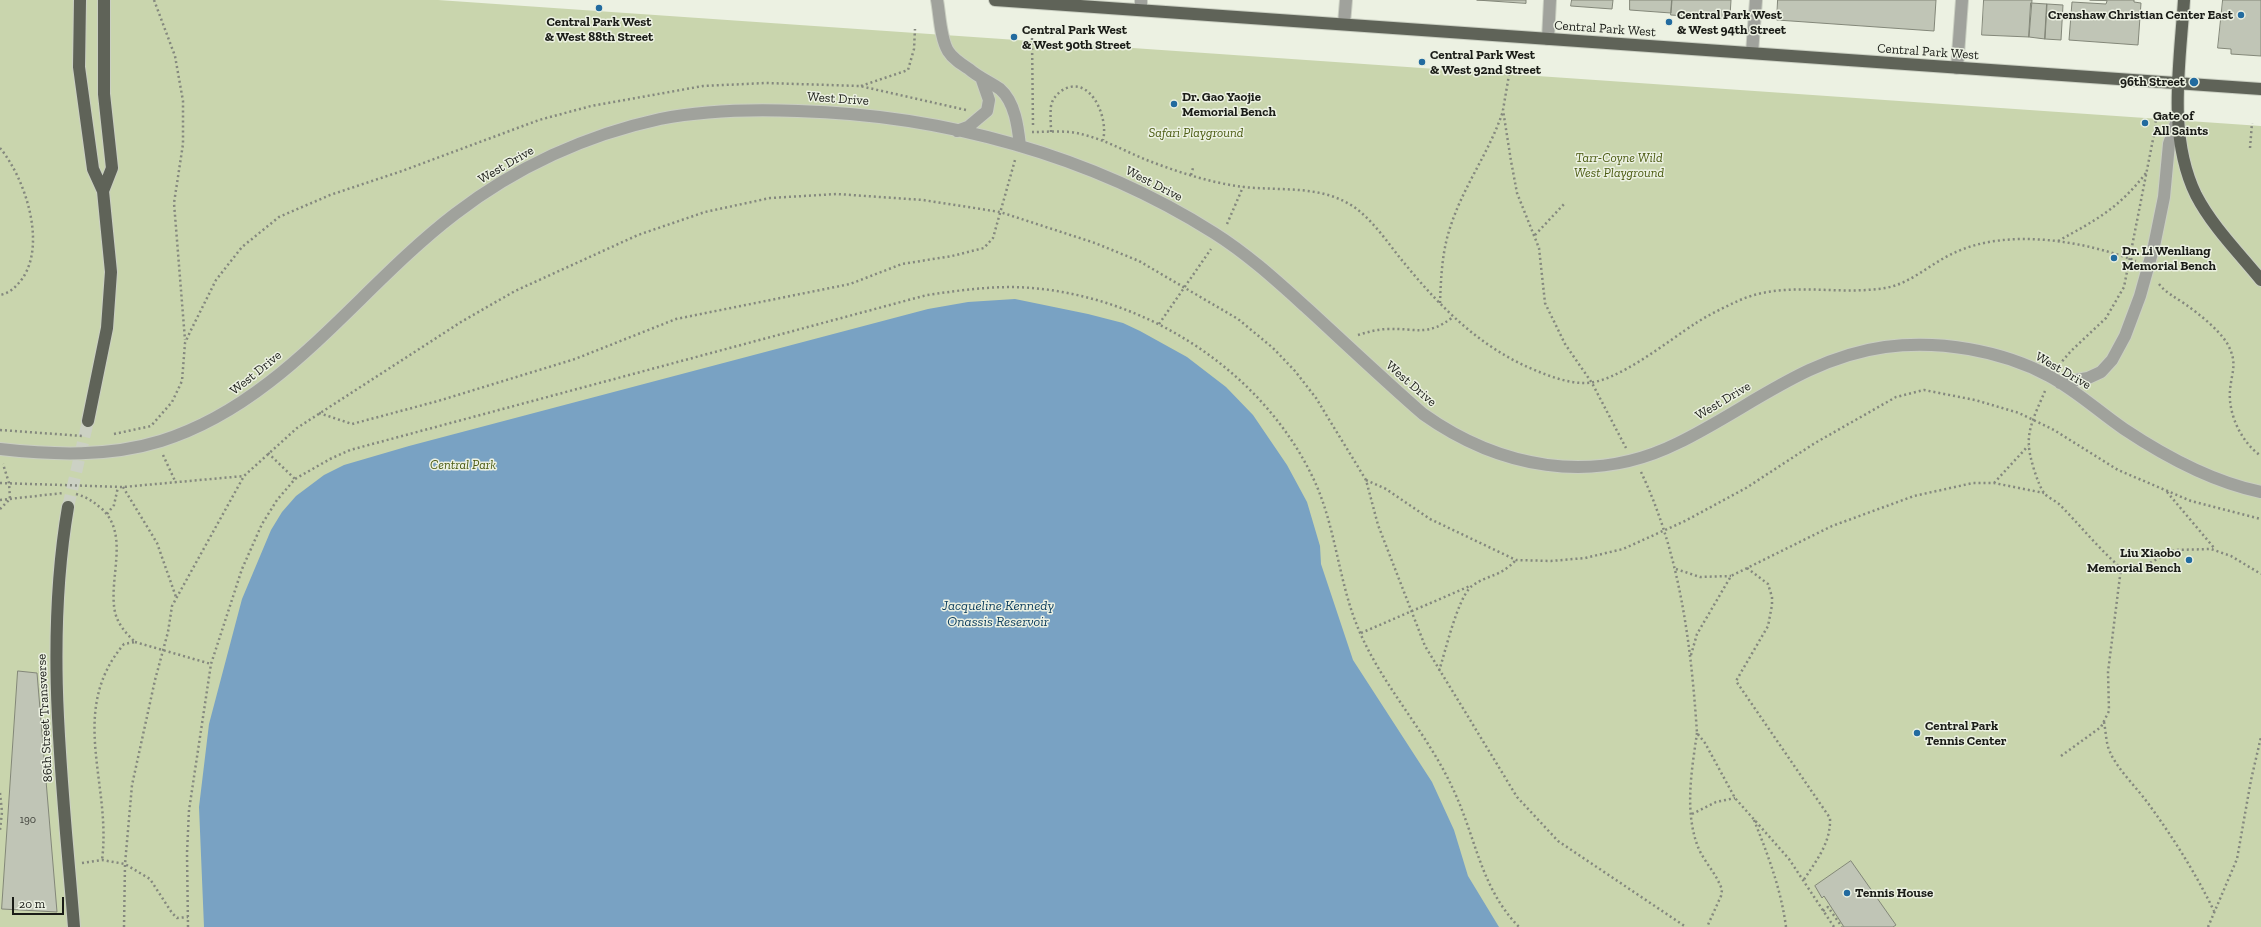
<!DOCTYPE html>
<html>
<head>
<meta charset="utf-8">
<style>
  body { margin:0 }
  #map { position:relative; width:2261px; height:927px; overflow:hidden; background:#ecf1e2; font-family:"Zilla Slab",serif }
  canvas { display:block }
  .scale { position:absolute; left:12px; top:897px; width:52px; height:18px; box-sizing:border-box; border:2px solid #1a1c17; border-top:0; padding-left:5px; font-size:12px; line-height:14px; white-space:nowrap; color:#1a1c17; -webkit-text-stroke:3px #ecf1e2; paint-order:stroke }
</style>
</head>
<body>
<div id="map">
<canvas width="2261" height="927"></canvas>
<div class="scale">20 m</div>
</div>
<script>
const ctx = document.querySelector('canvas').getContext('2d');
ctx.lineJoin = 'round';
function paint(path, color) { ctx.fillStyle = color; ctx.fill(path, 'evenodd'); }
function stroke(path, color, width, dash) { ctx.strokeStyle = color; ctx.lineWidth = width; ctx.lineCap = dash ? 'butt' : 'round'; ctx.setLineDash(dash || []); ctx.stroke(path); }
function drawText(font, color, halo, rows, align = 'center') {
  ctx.font = font + ' "Zilla Slab",serif'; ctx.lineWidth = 3; ctx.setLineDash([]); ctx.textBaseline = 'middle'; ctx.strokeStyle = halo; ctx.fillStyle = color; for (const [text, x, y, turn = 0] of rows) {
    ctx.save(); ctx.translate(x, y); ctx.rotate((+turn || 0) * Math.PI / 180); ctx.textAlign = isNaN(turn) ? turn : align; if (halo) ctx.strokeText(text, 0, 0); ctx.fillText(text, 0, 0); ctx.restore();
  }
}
const green = new Path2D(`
  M 0,0 L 438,0 L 2261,126 L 2261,927 L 0,927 Z`);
const water = new Path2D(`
  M 1015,299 L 1088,314 L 1123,323 L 1140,331 L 1187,357 L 1226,387 L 1253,415 L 1287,465 L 1307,502 L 1320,546 L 1321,564 L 1353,660 L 1432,782 L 1454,830 L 1468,876 L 1499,927 L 204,927 L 199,807 L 209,724 L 242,599 L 271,530 L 282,512 L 296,496 L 324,475 L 344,465 L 409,446 L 928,309 L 968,302 Z`);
const building = new Path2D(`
  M 1477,0 L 1526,0 L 1526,3 Z
  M 1572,0 L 1613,0 L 1612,9 L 1571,6 Z
  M 1630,0 L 1672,0 L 1671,13 L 1630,10 Z
  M 1672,0 L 1731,0 L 1730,16 L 1728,19 L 1671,15 Z
  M 1778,0 L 1936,0 L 1934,31 L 1777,20 Z
  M 1984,0 L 2032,0 L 2029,37 L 1982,35 Z
  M 2090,0 L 2134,0 L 2134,2 L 2141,3 L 2138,45 L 2069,40 L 2072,2 L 2106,4 L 2107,1 Z
  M 2223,0 L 2261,0 L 2261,56 L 2231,54 L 2231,49 L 2218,48 Z
  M 2031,3 L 2047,4 L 2045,39 L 2029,37 Z
  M 2047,4 L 2063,5 L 2061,40 L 2045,39 Z
  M 18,671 L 37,673 L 57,912 L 2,909 Z
  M 1851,861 L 1896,925 L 1893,927 L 1844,927 L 1824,896 L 1822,898 L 1815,886 Z`);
const majorTunnel = new Path2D(`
  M 68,507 L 88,421`);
const path = new Path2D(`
  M 154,0 L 175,56 L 183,101 L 183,144 L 174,203 L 185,340
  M 1032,38 L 1033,125
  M 1510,69 L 1503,110 L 1511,161 L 1517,193 L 1539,248 L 1545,303 L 1565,344 L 1592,383 L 1626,448
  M 861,86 L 908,70 L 914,49 L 915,29
  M 1032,132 C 1048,132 1066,130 1081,134 C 1103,139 1123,150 1144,159 C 1175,171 1210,183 1244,187 C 1281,191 1318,185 1351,205 C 1373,219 1389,245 1405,264 C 1442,309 1482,349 1537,371 C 1552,377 1568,383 1584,383 C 1616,384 1669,340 1696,323 C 1710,314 1725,307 1740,300 C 1787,280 1836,296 1885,288 C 1911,284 1932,262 1956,252 C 2009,228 2084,241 2136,261
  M 1051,132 C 1051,124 1050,115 1051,106 C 1052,100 1056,95 1061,91 C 1090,72 1109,118 1103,140
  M 0,148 C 25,178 47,244 22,279 C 16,287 10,293 0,295
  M 2250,148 L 2252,123
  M 1191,175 L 1193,168
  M 1227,224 L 1243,187
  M 1535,235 L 1565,203
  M 2058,241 C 2096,220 2118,209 2146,173
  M 2159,284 C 2166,293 2175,297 2185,304 C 2199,314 2217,328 2227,343 C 2238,363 2232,370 2230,390 C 2228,414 2241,442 2261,456
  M 1440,303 C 1441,277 1442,250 1451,225 C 1464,185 1490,151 1503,111
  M 1159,324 L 1211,249
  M 1358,335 C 1368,332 1378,329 1388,329 C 1417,328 1427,337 1453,317
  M 2059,365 L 2071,351 L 2106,318 L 2124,287 L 2156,124 L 2155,114
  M 2045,391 C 2038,408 2027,428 2029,446 C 2029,456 2038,485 2044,493 C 2047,497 2054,500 2059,504 C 2080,525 2098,548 2121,568 L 2148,564 L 2174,550 L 2211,549 L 2231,556 L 2261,574
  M 319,413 L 352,424 L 438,401 L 575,359 L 676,319 L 850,284 L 902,264 L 952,256 L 984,248 L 993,238 L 1015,160
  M 0,430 L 83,436
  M 114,434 L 151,426 L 172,402 L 182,381 L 185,343 L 190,332 L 216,280 L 242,247 L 279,217 L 330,195 L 402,171 L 539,120 L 591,106 L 703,86 L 766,83 L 860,86 L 966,110
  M 268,453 L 295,479
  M 163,455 L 176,483
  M 1641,472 C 1680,554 1691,644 1697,733 L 1705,743 L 1735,798 L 1789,859 L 1834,927
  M 1366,480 L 1386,489 L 1430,519 L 1516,560 L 1551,561 L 1585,558 L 1623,549 L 1685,521 L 1746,488 L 1815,443 L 1896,397 L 1924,390 L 1975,400 L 2019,413 L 2054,430 L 2118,470 L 2191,501 L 2261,519
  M 0,483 L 123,487 L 244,476
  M 1994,483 L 2028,446
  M 123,487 L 157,543 L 176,597
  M 2167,492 L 2215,549
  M 76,494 C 87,497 94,502 102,509 C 130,535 108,579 115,612 C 118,625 126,633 135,642 L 124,644 C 67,711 112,784 102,860
  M 0,500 L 63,493
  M 0,509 L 10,499 L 9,483 L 3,464
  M 107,514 L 114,505 L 118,487
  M 1747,568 L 1768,584 L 1772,597 L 1772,605 L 1768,626 L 1736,681 L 1830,818 C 1831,843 1816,861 1803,881
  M 1676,569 L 1700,577 L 1731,576
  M 1361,633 L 1470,586
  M 1691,655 L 1697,634 L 1731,576 L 1832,526 L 1914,496 L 1973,483 L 1994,483 L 2044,493
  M 1439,671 C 1445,653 1458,596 1472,586 C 1488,574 1499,578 1516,560
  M 2104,722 C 2106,732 2106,744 2110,752 C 2117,769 2139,790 2150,806 C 2174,839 2196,874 2214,911
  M 1697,733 C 1692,769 1684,811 1698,847 C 1704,862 1717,874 1722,890 L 1721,896 L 1707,927
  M 2061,756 L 2101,727 L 2109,711 L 2108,672 L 2121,568
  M 0,793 L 2,812 L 0,830
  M 1692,814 L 1716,802 L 1735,798
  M 1754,820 C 1768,855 1781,889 1786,927
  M 82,863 L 102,860 L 125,864 L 150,879 L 172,913 L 177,918 L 188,917
  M 1823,911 L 1828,907 L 1842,927
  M 124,927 L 125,864 L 132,785 L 155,680 L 168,632 L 172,606 L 244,476 L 297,428 L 461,322 L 515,291 L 638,235 L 705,212 L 770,198 L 837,194 L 923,200 L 1000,212 L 1095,243 L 1139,261 L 1238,319 L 1273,348 L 1295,371 L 1316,398 L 1366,480 L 1378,525 L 1425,646 L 1517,797 L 1558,841 L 1686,927
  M 188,927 L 187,853 L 189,810 L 211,664 L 242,569 L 262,524 L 277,500 L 295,479 L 330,459 L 350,450 L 927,295 C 962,290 997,285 1032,288 C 1150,298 1264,373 1314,480 C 1336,527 1338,580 1358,628 C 1382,686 1427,732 1453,789 C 1476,837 1480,887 1519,927
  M 2208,927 L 2237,859 L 2251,780 L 2261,737`);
const minor = new Path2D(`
  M 937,0 C 940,16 940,37 948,51 C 953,59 961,64 969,69 C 978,77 990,82 1000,89 C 1015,102 1018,127 1020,146
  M 1141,9 L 1141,0
  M 1344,24 L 1346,0
  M 1548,39 L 1550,0
  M 1752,53 L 1756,0
  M 1957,68 L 1962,0
  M 957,131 L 968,127 L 987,111 L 989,100 L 982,80
  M 2060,383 L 2088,378 L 2101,372 L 2112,360 L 2125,336 L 2140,296 L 2154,246 L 2164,197 L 2169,144 L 2178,117
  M 0,449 C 54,455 109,457 161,441 C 283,403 357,289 455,214 C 515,168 586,135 660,119 C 706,110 751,109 798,111 C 943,115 1091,155 1214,233 C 1249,255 1279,283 1309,310 C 1347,345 1384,380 1423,414 C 1499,468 1592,486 1678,443 C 1748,409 1805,358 1885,347 C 1939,340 2001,350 2049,376 C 2077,391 2099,412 2124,429 C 2166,457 2212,482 2261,492`);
const major = new Path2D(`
  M 80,0 L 79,67 L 93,169 L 103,191 L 111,272 L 107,328 L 88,421
  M 995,0 L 2261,89
  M 2184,0 C 2180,64 2167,135 2196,195 C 2212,226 2239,253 2261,280
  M 103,191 L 112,168 L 104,94 L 104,0
  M 68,507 C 44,647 63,787 74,927`);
const pathBridge = new Path2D(`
  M 135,642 L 211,664`);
const markers = [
  [599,8,4,"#226b9f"],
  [2241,15,4,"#226b9f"],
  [1669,22,4,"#226b9f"],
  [1014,37,4,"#226b9f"],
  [1422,62,4,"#226b9f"],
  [2194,82,5,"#226b9f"],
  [1174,104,4,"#226b9f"],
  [2145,123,4,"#226b9f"],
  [2114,258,4,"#226b9f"],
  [2189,560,4,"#226b9f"],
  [1917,733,4,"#226b9f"],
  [1847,893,4,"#226b9f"]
];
const numberNames = [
  ["190",28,820]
];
const poiNames = [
  ["Central Park West",1677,15],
  ["& West 94th Street",1677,30],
  ["Crenshaw Christian Center East",2233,15,"right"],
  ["Central Park West",599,22,"center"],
  ["& West 88th Street",599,37,"center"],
  ["Central Park West",1022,30],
  ["& West 90th Street",1022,45],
  ["Central Park West",1430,55],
  ["& West 92nd Street",1430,70],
  ["96th Street",2185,82,"right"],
  ["Dr. Gao Yaojie",1182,97],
  ["Memorial Bench",1182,112],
  ["Gate of",2153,116],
  ["All Saints",2153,131],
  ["Dr. Li Wenliang",2122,251],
  ["Memorial Bench",2122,266],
  ["Liu Xiaobo",2181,553,"right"],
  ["Memorial Bench",2181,568,"right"],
  ["Central Park",1925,726],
  ["Tennis Center",1925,741],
  ["Tennis House",1855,893]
];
const streetNames = [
  ["Central Park West",1605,29,4],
  ["Central Park West",1928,52,4],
  ["West Drive",838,99,4],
  ["West Drive",506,165,-30],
  ["West Drive",1154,184,27],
  ["West Drive",2063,371,30],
  ["West Drive",256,373,-39],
  ["West Drive",1411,384,41],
  ["West Drive",1723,401,-31],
  ["86th Street Transverse",45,718,-93]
];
const parkNames = [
  ["Safari Playground",1196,133],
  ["Tarr-Coyne Wild",1619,158],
  ["West Playground",1619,173],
  ["Central Park",463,465]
];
const waterNames = [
  ["Jacqueline Kennedy",998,606],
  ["Onassis Reservoir",998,622]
];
paint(green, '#c9d5ad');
paint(water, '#79a2c3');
paint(building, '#c0c5b6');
stroke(building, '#838779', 1);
stroke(majorTunnel, '#ccd1c4', 12, [12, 6]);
stroke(minor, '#cacfc2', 14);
stroke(major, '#cacfc2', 14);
stroke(path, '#84887e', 2.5, [2, 3]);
stroke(minor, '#a0a29c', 12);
stroke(major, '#5f6358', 12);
stroke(pathBridge, '#84887e', 2.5, [2, 3]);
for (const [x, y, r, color] of markers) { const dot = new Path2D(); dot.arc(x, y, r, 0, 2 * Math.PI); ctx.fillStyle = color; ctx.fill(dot); stroke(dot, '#ecf1e2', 1.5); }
drawText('11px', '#44463f', null, numberNames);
drawText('bold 13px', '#1a1c17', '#ecf1e2', poiNames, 'left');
drawText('13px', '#1a1c17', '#ecf1e2', streetNames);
drawText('italic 13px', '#4b5b12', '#ecf1e2', parkNames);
drawText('italic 14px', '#093b5c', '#ecf1e2', waterNames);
</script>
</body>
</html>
